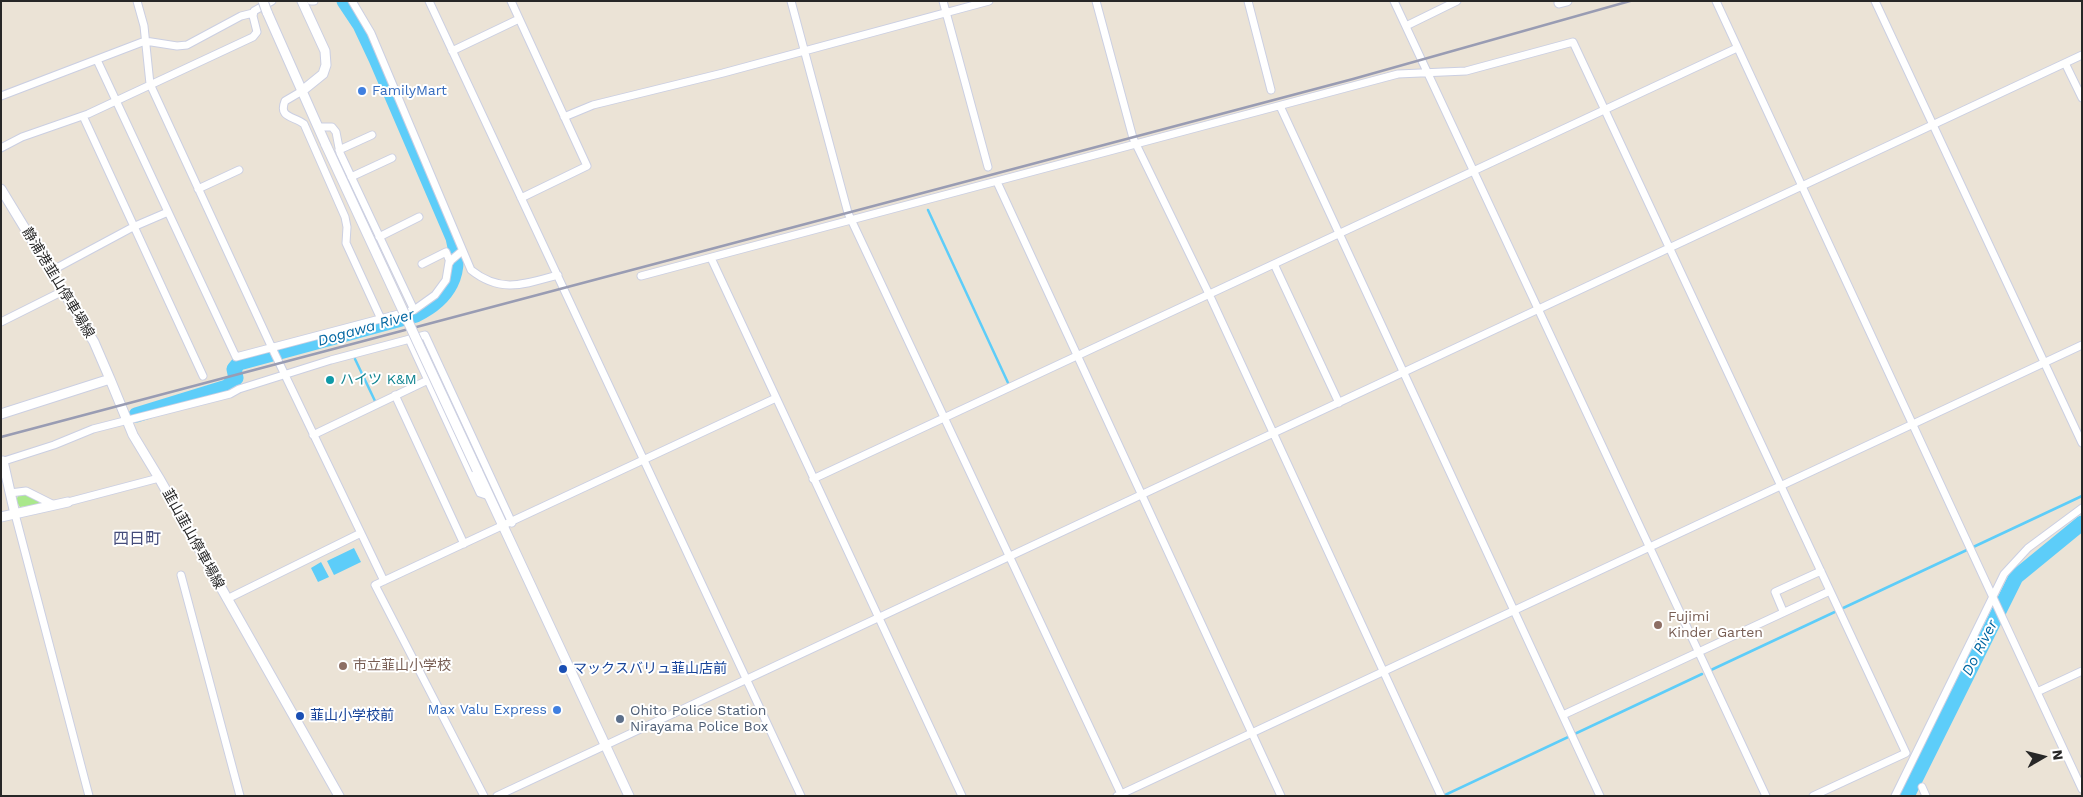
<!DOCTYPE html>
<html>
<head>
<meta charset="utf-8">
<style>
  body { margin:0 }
  #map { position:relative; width:2083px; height:797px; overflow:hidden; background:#ebe3d6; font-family:"Work Sans",sans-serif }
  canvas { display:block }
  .frame { position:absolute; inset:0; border:2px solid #272727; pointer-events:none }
  .north { position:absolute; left:2018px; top:732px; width:50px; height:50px; -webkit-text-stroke:4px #fff; paint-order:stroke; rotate:82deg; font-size:14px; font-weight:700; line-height:20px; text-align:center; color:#272727 }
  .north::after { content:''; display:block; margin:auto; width:18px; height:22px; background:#272727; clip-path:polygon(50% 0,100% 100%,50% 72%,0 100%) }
</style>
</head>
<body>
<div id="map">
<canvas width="2083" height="797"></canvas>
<div class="frame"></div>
<div class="north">N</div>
</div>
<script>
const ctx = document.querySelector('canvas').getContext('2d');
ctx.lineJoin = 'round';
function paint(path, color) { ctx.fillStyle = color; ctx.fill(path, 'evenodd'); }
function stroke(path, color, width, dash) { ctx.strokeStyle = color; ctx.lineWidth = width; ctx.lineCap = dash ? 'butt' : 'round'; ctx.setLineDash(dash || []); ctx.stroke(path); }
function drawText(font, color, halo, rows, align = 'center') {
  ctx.font = font + ' "Work Sans","Noto Sans JP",sans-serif'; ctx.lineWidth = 4; ctx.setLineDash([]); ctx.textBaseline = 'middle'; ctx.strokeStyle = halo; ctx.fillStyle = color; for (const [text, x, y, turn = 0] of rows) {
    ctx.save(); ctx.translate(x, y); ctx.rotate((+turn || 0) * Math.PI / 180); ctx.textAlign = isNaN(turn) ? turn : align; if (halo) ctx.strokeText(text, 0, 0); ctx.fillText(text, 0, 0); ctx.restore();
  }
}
const green = new Path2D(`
  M 23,493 L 36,499 L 40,504 L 20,507 L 16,501 L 18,496 Z`);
const water = new Path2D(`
  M 354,548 L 361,562 L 334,575 L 327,561 Z
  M 321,562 L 329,577 L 318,582 L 311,568 Z`);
const stream = new Path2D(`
  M 928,210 L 1009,385
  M 355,359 L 375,401
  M 1711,670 L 2082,496
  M 1443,796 L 1702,674`);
const river = new Path2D(`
  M 136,415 L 227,387 L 236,378 L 234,369 L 239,363 L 416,315 C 449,299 463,274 453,238 L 376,59 L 360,25 L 344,1
  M 1907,796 L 2016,577 L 2082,523`);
const street = new Path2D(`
  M 137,1 L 144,26 L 150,84 L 272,348 L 384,581
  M 311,1 L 314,1
  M 352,1 L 371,33 L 471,270 C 501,294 525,284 558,275
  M 429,1 L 801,796
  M 511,1 L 587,166 L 521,198
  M 791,1 L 848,213 L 1122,796
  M 943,1 L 988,167
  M 1096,1 L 1133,138 L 1209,294 L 1441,796
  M 1248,1 L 1271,90
  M 1394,1 L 1766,796
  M 1716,1 L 2082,789
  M 1875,1 L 2082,443
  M 1406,26 L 1457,1
  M 452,51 L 519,19
  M 97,60 L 236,357 L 414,310 L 435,295 L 446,280 L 449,262 L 462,251
  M 2065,63 L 2082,98
  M 302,91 L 285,101 C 278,118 294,116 304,124 L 345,217 L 347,227 L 346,243 L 381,319
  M 1,96 L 145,41 L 177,46 L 187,45 L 241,16 L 253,13
  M 1280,106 L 1600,796
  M 83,116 L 203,376
  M 564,117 L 593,105 L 723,73 L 989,1
  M 318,127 L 332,127 L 336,132 L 340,153 L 414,310
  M 1,148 L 22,137 L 88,114 L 253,37 L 257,32 L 253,16 L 254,11 L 272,1
  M 339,150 L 372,135
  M 351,177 L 392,158
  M 997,182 L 1281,796
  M 198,189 L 239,170
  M 379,237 L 419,217
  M 711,258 L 962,796
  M 422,264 L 446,252 L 450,262
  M 1274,264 L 1339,403
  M 51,271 L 133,227 L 168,212
  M 641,276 L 1398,74 L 1466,71 L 1573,42 L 1906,753 L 1813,796
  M 1,322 L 63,291
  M 409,339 L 480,493 L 489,496
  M 395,395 L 464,544
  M 313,435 L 428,380
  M 1,462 L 54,445 L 93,429 L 230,394 L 239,389 L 331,360 L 425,335 L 512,523
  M 813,479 L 1737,48
  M 10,493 L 26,491 L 54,505
  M 68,502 L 159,478
  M 15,514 L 89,796
  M 181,575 L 240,796
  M 227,599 L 361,533
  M 1783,611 L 1775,592 L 1821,571
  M 2037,692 L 2082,671
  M 1563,715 L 1830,591
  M 1922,787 L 1926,796
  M 484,796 L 375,585 L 776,398
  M 497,796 L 2082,55
  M 1117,796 L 2082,345
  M 1895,796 L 2004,574 L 2028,548 L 2082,508`);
const secondary = new Path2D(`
  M 1559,3 L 1567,1
  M 267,12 L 302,91 L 323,74 L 326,65 L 325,51 L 302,1
  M 302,91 L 326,145
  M 1,189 L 94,342 L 110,379
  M 1,414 L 110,379 L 133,435 L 159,478 L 339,796
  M 3,461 L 15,514
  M 477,470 L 629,796
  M 1,517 L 68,502`);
const rail = new Path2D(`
  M 1,437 L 1353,79 L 1630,1`);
const secondaryBridge = new Path2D(`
  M 263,1 L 267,12
  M 326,145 L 477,470`);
const markers = [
  [362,91,5,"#3f7fe0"],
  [330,380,5,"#0f9aa8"],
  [1658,625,5,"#8d6e63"],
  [343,666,5,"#8d6e63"],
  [563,669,5,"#1a4fb4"],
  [557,710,5,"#3f7fe0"],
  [300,716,5,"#1a4fb4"],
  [620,719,5,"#5c6f8a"]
];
const shopNames = [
  ["FamilyMart",372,91],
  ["Max Valu Express",547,710,"right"]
];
const streetNames = [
  ["静浦港韮山停車場線",58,283,59],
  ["韮山韮山停車場線",193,539,61]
];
const cultureNames = [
  ["ハイツ K&M",340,380]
];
const educationNames = [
  ["Fujimi",1668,617],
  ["Kinder Garten",1668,633],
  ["市立韮山小学校",353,666]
];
const transitNames = [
  ["マックスバリュ韮山店前",573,669],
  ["韮山小学校前",310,716]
];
const serviceNames = [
  ["Ohito Police Station",630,711],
  ["Nirayama Police Box",630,727]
];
const waterNames = [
  ["Dogawa River",366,328,-16],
  ["Do River",1980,648,-63]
];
const quarterNames = [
  ["四日町",137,539]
];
paint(green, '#aae88c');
paint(water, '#5dcdf9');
stroke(stream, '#5dcdf9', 2.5);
stroke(river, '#5dcdf9', 15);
stroke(street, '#cbcfe2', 9);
stroke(secondary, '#cbcfe2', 11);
stroke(street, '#fff', 7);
stroke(secondary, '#fff', 9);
stroke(rail, '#999cb3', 2.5);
stroke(secondaryBridge, '#cbcfe2', 11, []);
stroke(secondaryBridge, '#fff', 9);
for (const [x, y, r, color] of markers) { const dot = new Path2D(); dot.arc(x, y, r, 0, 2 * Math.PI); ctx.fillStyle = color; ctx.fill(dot); stroke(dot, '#fff', 2); }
drawText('14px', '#366cbe', '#fff', shopNames, 'left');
drawText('14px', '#272727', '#fff', streetNames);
drawText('14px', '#0d838f', '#fff', cultureNames, 'left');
drawText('14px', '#785e54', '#fff', educationNames, 'left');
drawText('14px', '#164399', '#fff', transitNames, 'left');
drawText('14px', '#4e5e75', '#fff', serviceNames, 'left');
drawText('italic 15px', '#0166a1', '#fff', waterNames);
drawText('16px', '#444c7b', '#fff', quarterNames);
</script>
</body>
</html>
